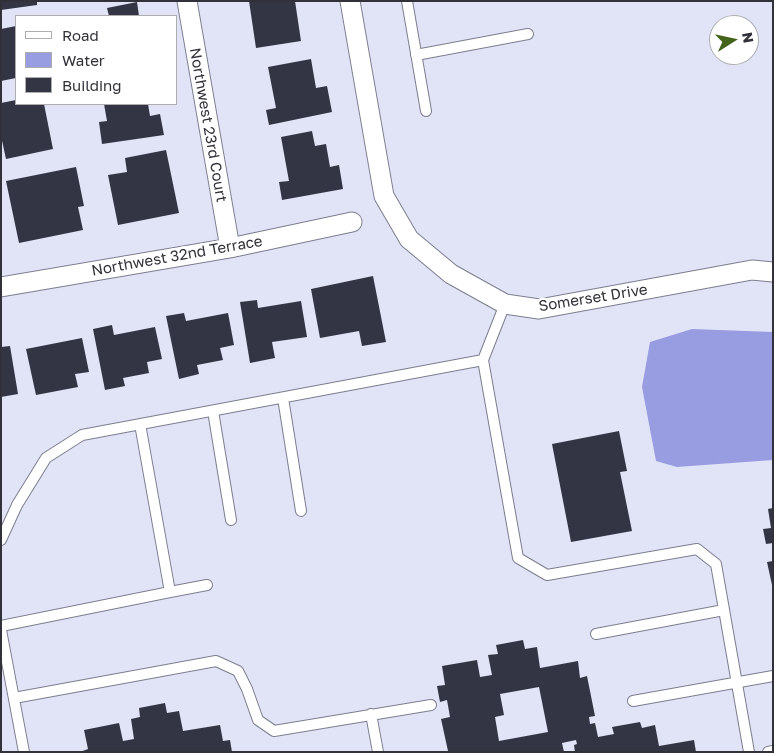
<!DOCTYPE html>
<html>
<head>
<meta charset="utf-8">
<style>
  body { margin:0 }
  #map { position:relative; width:774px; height:753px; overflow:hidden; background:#e1e4f7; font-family:"Golos Text",sans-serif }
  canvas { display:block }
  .frame { position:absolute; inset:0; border:2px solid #313239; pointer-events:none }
  .legend { position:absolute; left:15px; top:15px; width:162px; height:90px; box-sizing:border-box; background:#fff; border:1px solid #adadb0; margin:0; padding:6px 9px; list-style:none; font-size:15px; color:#313239 }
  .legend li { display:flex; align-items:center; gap:10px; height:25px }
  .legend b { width:25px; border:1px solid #adadb0 }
  .north { position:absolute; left:709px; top:15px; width:50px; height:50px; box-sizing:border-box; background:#fff; border:1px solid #adadb0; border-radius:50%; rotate:80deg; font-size:14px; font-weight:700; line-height:20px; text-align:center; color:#313239 }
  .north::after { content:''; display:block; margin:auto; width:18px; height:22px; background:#43641a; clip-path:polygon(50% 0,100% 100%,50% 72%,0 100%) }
</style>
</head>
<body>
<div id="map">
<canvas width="774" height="753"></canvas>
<div class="frame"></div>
<ul class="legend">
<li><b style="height:6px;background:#fff"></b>Road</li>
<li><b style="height:14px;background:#989de1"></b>Water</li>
<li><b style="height:14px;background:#343544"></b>Building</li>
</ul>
<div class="north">N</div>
</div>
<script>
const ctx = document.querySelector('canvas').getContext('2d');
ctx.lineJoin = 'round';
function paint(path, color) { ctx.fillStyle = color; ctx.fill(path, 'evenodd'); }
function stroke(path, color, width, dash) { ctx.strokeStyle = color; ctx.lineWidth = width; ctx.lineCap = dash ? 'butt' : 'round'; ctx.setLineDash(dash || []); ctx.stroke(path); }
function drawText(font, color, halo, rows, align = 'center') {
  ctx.font = font + ' "Golos Text",sans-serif'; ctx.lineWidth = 5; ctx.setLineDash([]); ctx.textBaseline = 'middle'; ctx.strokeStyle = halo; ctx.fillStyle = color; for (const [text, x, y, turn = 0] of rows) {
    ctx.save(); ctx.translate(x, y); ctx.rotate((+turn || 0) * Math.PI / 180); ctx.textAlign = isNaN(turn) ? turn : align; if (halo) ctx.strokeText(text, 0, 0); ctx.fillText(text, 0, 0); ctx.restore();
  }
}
const water = new Path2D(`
  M 692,329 L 773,332 L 773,460 L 677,467 L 656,461 L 642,387 L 650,342 Z`);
const building = new Path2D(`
  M 1,1 L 37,1 L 37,5 L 1,10 Z
  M 249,1 L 295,1 L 301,41 L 256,48 Z
  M 137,2 L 139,16 L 109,16 L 107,8 Z
  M 16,26 L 16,78 L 1,81 L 1,29 Z
  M 311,59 L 316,88 L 327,86 L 332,112 L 269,125 L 266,110 L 276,108 L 268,67 Z
  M 16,100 L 16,104 L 44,104 L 53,149 L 6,159 L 1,136 L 1,103 Z
  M 104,104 L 148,104 L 150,116 L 160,114 L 164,135 L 102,144 L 99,122 L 107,121 Z
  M 312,131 L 315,146 L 326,144 L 330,167 L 339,165 L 343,189 L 282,200 L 279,182 L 289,181 L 281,137 Z
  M 166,150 L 179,213 L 118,225 L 108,175 L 127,172 L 125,158 Z
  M 76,167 L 84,206 L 78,207 L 83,230 L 19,243 L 6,181 Z
  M 373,276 L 386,342 L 362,346 L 359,331 L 320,338 L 311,289 Z
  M 257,300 L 258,308 L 301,301 L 307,337 L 272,342 L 275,358 L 250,363 L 240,302 Z
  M 184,313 L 186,321 L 228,313 L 234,345 L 220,348 L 223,360 L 197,365 L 199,374 L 179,379 L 166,316 Z
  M 112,325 L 114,335 L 155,327 L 162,359 L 147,362 L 149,373 L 123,378 L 125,386 L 105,390 L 93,329 Z
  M 82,338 L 89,372 L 75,374 L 78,387 L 36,395 L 26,349 Z
  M 10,346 L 18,394 L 1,397 L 1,347 Z
  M 619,431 L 627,471 L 620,472 L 632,531 L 571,542 L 552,444 Z
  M 773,508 L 773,543 L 766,544 L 763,529 L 771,528 L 768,509 Z
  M 773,561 L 773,585 L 772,585 L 767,562 Z
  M 523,640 L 525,649 L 537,647 L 540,668 L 578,661 L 580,678 L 587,676 L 595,716 L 589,717 L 590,724 L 595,723 L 598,737 L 614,734 L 612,727 L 640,722 L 642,728 L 655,725 L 659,746 L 694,740 L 696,752 L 575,752 L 574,745 L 577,744 L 576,740 L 562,743 L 564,752 L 448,751 L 441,719 L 450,717 L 447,700 L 440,702 L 437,686 L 445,685 L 442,666 L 477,660 L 480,677 L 492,675 L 488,655 L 498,654 L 496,645 ZM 539,687 L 548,732 L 499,741 L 495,717 L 504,715 L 500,694 Z
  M 165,703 L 167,713 L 179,711 L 183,731 L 220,725 L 223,741 L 230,740 L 232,752 L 80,752 L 88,749 L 84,730 L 119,723 L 123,741 L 134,739 L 131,719 L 140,717 L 139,708 Z`);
const service = new Path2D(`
  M 407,1 L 426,111
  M 416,55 L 528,34
  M 505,304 L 483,360 L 518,558 L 547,575 L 697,549 L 716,564 L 749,752
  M 283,398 L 301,511
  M 213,411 L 231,520
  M 1,540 L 17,505 L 46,458 L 82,435 L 483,360
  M 170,592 L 207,585
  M 1,626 L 170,592 L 140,424
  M 1,630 L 24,752
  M 596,634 L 724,610
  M 14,698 L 216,661 L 238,671 L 247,689 L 258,720 L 274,731 L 431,705
  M 633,701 L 773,676
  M 371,714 L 378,752
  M 768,752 L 773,751`);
const minor = new Path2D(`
  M 187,1 L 230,248
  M 350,1 L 384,196 L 409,239 L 451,274 L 505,304 L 539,309 L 752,270 L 773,272
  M 1,287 L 230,248 L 352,222`);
const streetNames = [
  ["Northwest 23rd Court",208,125,80],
  ["Northwest 32nd Terrace",177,256,-10],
  ["Somerset Drive",593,298,-9]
];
paint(water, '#989de1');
paint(building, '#343544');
stroke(service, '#7c7e8f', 12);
stroke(minor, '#7c7e8f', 21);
stroke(service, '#fff', 10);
stroke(minor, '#fff', 19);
drawText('15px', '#313239', '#fff', streetNames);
</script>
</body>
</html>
